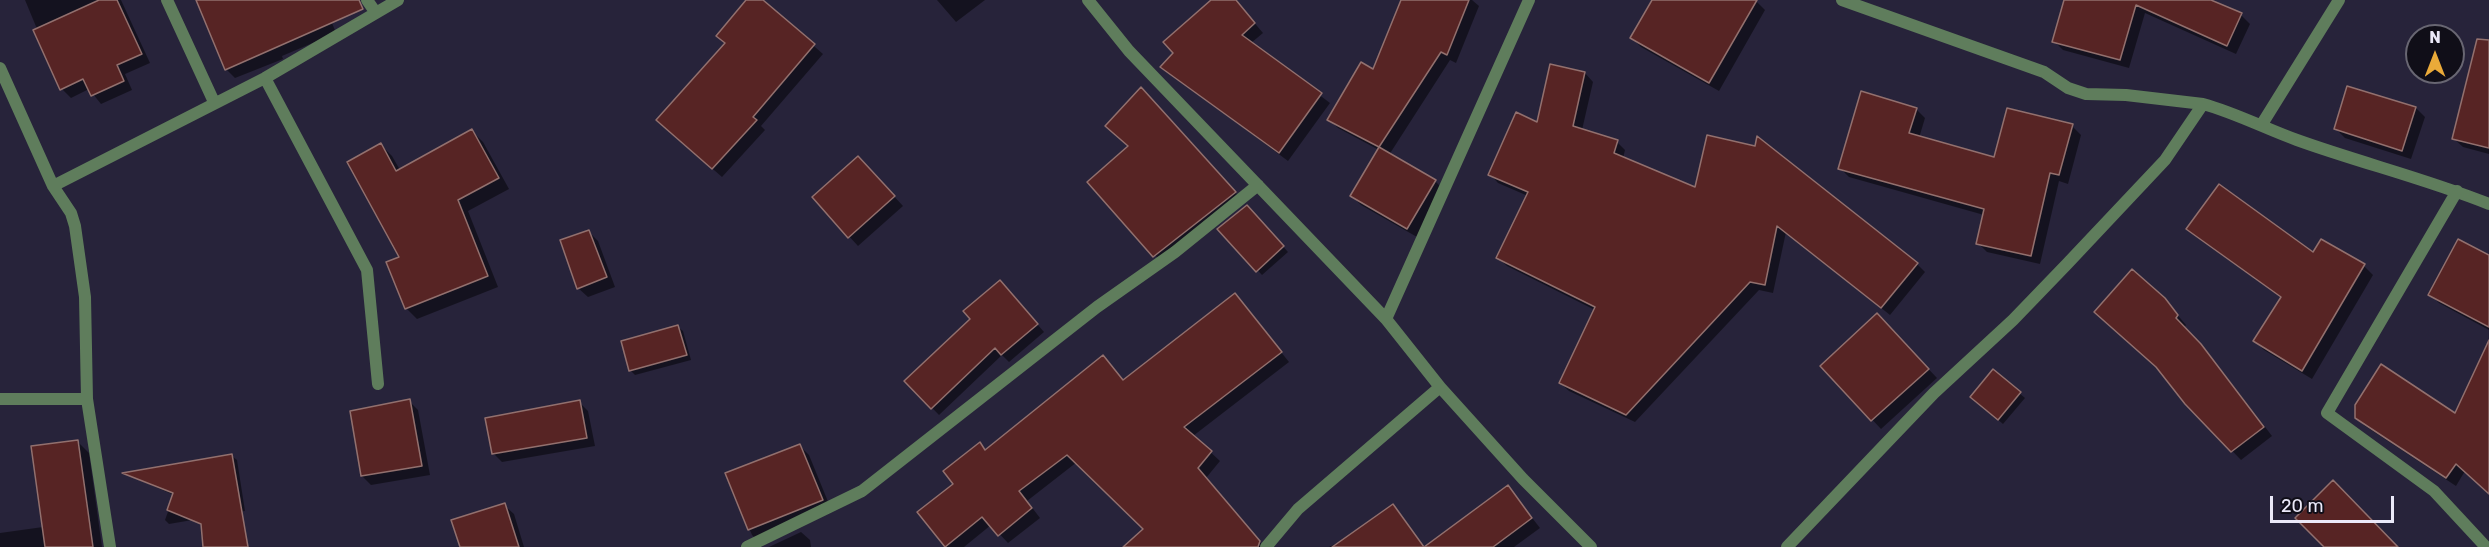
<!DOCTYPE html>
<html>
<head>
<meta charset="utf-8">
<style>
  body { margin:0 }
  #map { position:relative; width:2489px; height:547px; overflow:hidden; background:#27233a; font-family:Rubik,sans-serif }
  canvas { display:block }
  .north { position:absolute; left:2405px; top:24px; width:60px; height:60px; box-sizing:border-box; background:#100e18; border:2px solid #686672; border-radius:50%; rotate:0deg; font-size:16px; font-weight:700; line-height:24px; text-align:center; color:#ebe9f9 }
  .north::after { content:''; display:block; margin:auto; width:21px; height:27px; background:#eaaa39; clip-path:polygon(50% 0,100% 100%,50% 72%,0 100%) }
  .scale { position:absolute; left:2270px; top:496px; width:124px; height:27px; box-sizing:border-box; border:3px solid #ebe9f9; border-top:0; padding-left:8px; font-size:18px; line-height:21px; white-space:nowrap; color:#ebe9f9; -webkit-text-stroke:4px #100e18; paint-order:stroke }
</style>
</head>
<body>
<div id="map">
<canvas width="2489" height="547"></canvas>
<div class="north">N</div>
<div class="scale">20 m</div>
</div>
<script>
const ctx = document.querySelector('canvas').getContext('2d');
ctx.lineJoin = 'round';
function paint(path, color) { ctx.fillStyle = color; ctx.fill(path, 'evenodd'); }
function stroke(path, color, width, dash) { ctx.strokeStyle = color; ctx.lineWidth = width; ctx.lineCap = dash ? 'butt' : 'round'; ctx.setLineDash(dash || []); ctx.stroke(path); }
const shadow = new Path2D(`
  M 25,0 L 121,0 L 150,63 L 125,74 L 132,90 L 101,104 L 89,89 L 71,98 L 62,89 Z
  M 198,0 L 323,0 L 336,33 L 282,56 L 283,59 L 235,78 L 226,69 Z
  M 748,0 L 761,0 L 823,54 L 761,126 L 765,130 L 722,177 L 667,129 L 726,44 L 718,36 Z
  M 937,0 L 985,0 L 956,22 Z
  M 1213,0 L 1235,0 L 1263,33 L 1251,43 L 1330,103 L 1288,161 L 1162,67 Z
  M 1403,0 L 1472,0 L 1479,6 L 1456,63 L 1450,60 L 1389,155 L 1435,181 L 1444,190 L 1417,237 L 1361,205 L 1352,196 L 1379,150 L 1338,128 L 1329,119 L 1374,72 Z
  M 1653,0 L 1755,0 L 1765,10 L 1719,91 L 1641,47 L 1632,38 Z
  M 2065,0 L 2208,0 L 2241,15 L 2250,24 L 2236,54 L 2145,13 L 2129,68 L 2063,50 L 2054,41 Z
  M 1585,73 L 1593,82 L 1582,130 L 1617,142 L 1625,150 L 1623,158 L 1696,189 L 1917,264 L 1925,272 L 1890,315 L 1786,232 L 1773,293 L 1759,290 L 1635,422 L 1569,391 L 1560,383 L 1595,310 L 1507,266 L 1498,258 L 1528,196 L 1498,183 L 1490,174 Z
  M 2489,87 L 2489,154 L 2463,147 L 2453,138 Z
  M 1150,98 L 1244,202 L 1164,265 L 1089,182 L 1130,147 Z
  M 2416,108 L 2425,117 L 2411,159 L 2345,138 L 2336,129 Z
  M 1916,109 L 1925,118 L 1919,138 L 1995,159 L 2072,126 L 2081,135 L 2068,184 L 2059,181 L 2040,264 L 1987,252 L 1978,243 L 1984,215 L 1849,177 L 1840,168 Z
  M 472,131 L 483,142 L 509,189 L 468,211 L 498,287 L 417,319 L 406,308 L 401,258 L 381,145 L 392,156 L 400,170 Z
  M 867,167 L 903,206 L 858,246 L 814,198 Z
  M 1251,211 L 1288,252 L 1262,275 L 1219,229 Z
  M 2188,229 L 2364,266 L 2373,275 L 2312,379 L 2264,350 L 2255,341 L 2282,298 Z
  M 589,232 L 598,241 L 615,287 L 588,297 L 578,288 Z
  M 2489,257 L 2489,330 L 2439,303 L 2430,294 Z
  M 1007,289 L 1044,332 L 1009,362 L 1002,355 L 939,415 L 906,381 Z
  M 1235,295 L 1289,362 L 1193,436 L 1220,461 L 1206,478 L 1264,547 L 1126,547 L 1145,529 L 1077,462 L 1027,501 L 1040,518 L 1008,543 L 991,525 L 964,547 L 947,547 L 919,512 L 956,484 L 979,444 L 986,451 L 1103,357 L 1124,381 Z
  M 2164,299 L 2186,325 L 2184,328 L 2210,355 L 2272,436 L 2241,460 L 2186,403 L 2160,370 Z
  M 1886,324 L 1937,378 L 1881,429 L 1822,366 Z
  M 678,327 L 683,331 L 691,360 L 635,375 L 631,371 L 623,342 Z
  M 2489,365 L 2489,493 L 2465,471 L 2456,486 L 2365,426 L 2356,417 L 2456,416 Z
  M 1993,371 L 2025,398 L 2003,424 L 1976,401 Z
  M 409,401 L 418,410 L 430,475 L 371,485 L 362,476 Z
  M 579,402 L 588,411 L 595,446 L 502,462 L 493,453 Z
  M 77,441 L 89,453 L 102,547 L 0,547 L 0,533 L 43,527 Z
  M 800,446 L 809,455 L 831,509 L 761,544 L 752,535 L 727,474 Z
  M 232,456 L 237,460 L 245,511 L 169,524 L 165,520 L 174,495 L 125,474 Z
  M 1508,487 L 1540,528 L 1514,547 L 1426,547 Z
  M 504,505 L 514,514 L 524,547 L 462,547 Z
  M 1392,506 L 1425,547 L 1329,547 L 1351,536 Z
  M 801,532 L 810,540 L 811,547 L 769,547 Z`);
const building = new Path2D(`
  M 99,0 L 117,0 L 142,54 L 117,65 L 124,81 L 91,96 L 83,79 L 60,90 L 33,30 Z
  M 196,0 L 359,0 L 363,9 L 225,70 Z
  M 746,0 L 763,0 L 815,44 L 753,117 L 757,120 L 712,169 L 656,120 L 725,43 L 716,36 Z
  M 1211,0 L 1236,0 L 1255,23 L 1242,35 L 1322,93 L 1279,153 L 1160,67 L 1173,53 L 1163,42 Z
  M 1401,0 L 1469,0 L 1447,55 L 1441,52 L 1379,147 L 1327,120 L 1361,62 L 1373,69 Z
  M 1652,0 L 1757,0 L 1709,83 L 1630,38 Z
  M 2064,0 L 2211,0 L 2242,13 L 2227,46 L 2136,5 L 2120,60 L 2052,42 Z
  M 2477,39 L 2489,40 L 2489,148 L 2452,139 Z
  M 1550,64 L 1585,72 L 1573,126 L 1618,140 L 1614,153 L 1695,187 L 1707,135 L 1755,146 L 1757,136 L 1918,263 L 1881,308 L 1777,226 L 1765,285 L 1750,282 L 1626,415 L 1559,383 L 1595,307 L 1496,258 L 1528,192 L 1488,175 L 1516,112 L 1537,122 Z
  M 2347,86 L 2416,107 L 2402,151 L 2334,129 Z
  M 1141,87 L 1236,192 L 1153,257 L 1087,182 L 1128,146 L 1105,126 Z
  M 1861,91 L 1917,108 L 1909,133 L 1994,157 L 2007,108 L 2073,124 L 2059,175 L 2050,173 L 2031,256 L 1976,244 L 1984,209 L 1838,169 Z
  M 472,129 L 499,178 L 458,200 L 488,276 L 405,309 L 386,262 L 399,257 L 347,162 L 381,143 L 396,171 Z
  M 1379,147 L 1436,180 L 1407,229 L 1350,196 Z
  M 858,156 L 895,196 L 848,238 L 812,197 Z
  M 2219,184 L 2313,252 L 2321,239 L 2365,264 L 2302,371 L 2253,341 L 2281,297 L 2186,229 Z
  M 1247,205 L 1284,246 L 1256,272 L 1217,229 Z
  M 589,230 L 607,277 L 577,289 L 560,240 Z
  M 2458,239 L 2489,255 L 2489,327 L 2428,295 Z
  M 2132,269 L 2165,298 L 2178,315 L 2176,318 L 2201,344 L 2264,427 L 2231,452 L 2185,404 L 2156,367 L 2094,312 Z
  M 1000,280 L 1038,324 L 1001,355 L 995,348 L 931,409 L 904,381 L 970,319 L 963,311 Z
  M 1235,293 L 1282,352 L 1184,427 L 1212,451 L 1198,468 L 1260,541 L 1258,547 L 1123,547 L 1143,529 L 1067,455 L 1019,491 L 1032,508 L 998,536 L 982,517 L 945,547 L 917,512 L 953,484 L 943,471 L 980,442 L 985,450 L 1103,355 L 1123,380 Z
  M 1877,313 L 1929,369 L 1871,421 L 1820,366 Z
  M 678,325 L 687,355 L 629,371 L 621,341 Z
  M 2489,340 L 2489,494 L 2456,464 L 2446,478 L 2355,418 L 2355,405 L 2381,364 L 2455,413 Z
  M 1993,369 L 2021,392 L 1998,420 L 1970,397 Z
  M 410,399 L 422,466 L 361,476 L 350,411 Z
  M 580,400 L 587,438 L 492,454 L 485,418 Z
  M 78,440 L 93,547 L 45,547 L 31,446 Z
  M 800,444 L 823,500 L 748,530 L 725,473 Z
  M 232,454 L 248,547 L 203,547 L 201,524 L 167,510 L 173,493 L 122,473 Z
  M 2333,480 L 2398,547 L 2324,547 L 2295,518 Z
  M 1508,485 L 1532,518 L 1493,547 L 1332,547 L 1393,504 L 1424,547 Z
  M 505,503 L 519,547 L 460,547 L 451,520 Z`);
const minor = new Path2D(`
  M 167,0 L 214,102
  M 367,0 L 376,13
  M 1088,0 L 1129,51 L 1386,319 L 1440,387 L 1523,479 L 1591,547
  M 1842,0 L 2044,72 L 2068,88 L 2086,94 L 2126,95 L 2203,104
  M 0,68 L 53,186 L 71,213 L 75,226 L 85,297 L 87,399 L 0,399
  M 265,78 L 367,270 L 378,384
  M 2262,124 L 2339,0
  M 53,186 L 265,78 L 398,0
  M 2457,191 L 2327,413 L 2434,491 L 2486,547
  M 1386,319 L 1529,0
  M 87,399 L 110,547
  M 747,547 L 862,491 L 1097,307 L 1175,252 L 1258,185
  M 1266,547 L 1298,509 L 1440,387
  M 1787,547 L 1934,393 L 2013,320 L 2067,264 L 2165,160 L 2203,104 C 2236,113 2266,129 2297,140 C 2361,163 2427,179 2489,204`);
paint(shadow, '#0007');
paint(building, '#572424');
stroke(building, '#92706e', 1.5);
stroke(minor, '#5f7d5c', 12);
</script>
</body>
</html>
